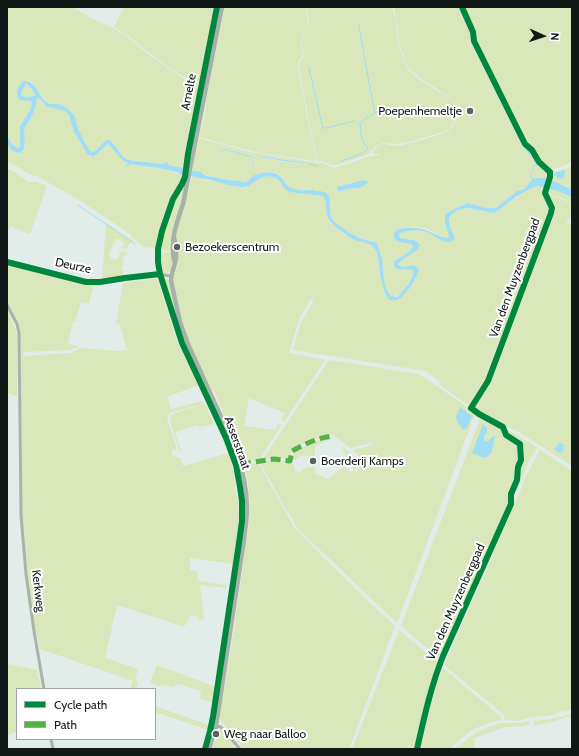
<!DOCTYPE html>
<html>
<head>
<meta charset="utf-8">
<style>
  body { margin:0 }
  #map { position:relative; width:579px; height:756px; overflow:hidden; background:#e2ece9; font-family:Cabin,sans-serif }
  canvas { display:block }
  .frame { position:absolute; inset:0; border:8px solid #121816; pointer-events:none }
  .legend { position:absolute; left:16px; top:688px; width:140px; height:52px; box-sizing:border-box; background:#fff; border:1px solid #a0a3a2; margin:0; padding:5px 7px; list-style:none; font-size:12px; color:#121816 }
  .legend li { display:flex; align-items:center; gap:8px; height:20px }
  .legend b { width:20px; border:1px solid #a0a3a2 }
  .north { position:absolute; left:523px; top:16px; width:40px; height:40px; -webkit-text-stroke:3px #fff; paint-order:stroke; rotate:93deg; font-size:11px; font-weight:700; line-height:16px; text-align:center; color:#121816 }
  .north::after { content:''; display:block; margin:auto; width:14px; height:18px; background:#121816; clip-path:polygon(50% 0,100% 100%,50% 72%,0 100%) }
</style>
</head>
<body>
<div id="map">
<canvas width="579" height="756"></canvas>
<div class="frame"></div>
<ul class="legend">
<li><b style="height:5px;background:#00873e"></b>Cycle path</li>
<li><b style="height:5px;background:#54b145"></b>Path</li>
</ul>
<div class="north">N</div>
</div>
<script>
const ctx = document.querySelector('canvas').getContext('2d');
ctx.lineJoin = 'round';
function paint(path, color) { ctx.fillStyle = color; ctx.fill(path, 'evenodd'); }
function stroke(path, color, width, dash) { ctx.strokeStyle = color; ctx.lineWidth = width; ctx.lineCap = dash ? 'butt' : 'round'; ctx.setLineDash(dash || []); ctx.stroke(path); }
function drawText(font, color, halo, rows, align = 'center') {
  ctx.font = font + ' Cabin,sans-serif'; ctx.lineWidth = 4; ctx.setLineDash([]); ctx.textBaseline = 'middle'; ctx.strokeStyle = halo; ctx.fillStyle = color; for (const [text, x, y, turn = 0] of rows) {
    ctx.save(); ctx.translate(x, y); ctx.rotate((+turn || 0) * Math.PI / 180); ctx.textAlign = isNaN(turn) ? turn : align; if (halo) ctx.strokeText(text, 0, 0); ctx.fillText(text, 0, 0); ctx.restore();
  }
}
const green = new Path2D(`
  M 7,7 L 72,7 L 93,19 L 115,29 L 126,36 L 152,57 L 187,81 L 201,85 L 187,155 L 185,170 L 183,168 L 169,165 L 168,163 L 165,162 L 164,164 L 126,159 L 122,155 L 118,149 L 104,141 L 95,152 L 91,152 L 86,144 L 79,132 L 75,118 L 71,111 L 68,109 L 58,105 L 52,104 L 47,102 L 30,81 L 19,86 C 17,92 17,94 19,100 L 31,101 L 32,103 L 30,110 L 20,126 L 20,147 L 17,148 C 12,145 10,140 7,135 Z
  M 124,7 L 214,7 L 200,80 L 198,80 L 198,82 L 190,80 L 174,71 L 156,58 L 127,35 L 114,27 Z
  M 225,7 L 306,7 L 308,24 L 301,39 L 303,55 L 298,63 L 298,67 L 306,112 L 316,160 L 315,161 L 260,153 L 199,137 L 206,110 L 206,101 Z
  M 307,7 L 392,7 L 396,21 L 398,45 L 404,59 L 407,69 L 419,79 L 459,105 L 459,110 L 450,129 L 440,133 L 404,143 L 394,144 L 386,143 L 382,143 L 375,147 L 369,154 L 337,165 L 331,165 L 325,162 L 319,161 L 317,160 L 309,122 L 299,67 L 299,64 L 304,56 L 302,40 L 309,22 Z
  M 394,7 L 458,7 L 471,34 L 471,41 L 472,44 L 523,146 C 526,150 535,157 535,163 C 534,166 533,168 532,170 L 536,164 C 534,156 529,151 523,146 L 474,46 L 472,41 L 471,34 L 459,7 L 461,7 L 473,32 L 473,42 L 524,144 L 531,150 L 538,163 L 549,172 L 550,175 L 549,179 L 539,177 L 534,179 L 532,178 L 531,176 L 530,177 L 532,180 L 524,189 L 517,192 L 496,208 L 487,208 L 468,203 L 458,207 L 447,213 L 445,226 L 449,237 L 448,238 C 440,237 435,232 427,229 C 421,227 404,227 398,230 C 396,231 395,233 394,235 L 394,239 L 399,242 L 411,244 L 413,247 L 409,252 L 394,261 L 393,264 L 394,267 L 402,270 L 412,269 L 413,270 C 414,277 399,300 391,297 C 383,293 383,266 381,258 C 380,253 378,248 376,243 C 371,240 365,239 359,237 C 352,235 340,227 335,222 C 322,211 343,194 314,191 L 313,189 L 298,190 L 291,188 L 286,184 L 280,175 L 273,172 L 263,173 L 252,177 L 248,182 C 242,182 208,177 203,174 C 203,174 202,173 201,172 L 192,171 L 198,138 L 250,152 L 311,162 L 322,163 L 333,168 L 351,163 L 370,156 L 380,155 L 380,154 L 373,154 L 372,153 C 375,149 379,144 384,144 C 388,144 392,146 397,146 C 404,145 446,134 450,130 C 452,128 458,114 460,111 L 461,113 L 460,105 L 422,79 L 408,68 L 405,59 L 399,44 L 397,23 ZM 221,146 L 239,153 L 254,156 L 254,166 L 253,167 L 253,166 L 252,157 L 239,154 L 221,148 ZM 258,156 L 296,161 L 305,163 L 303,164 L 259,158 ZM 364,180 L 367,183 C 361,189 355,188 348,189 C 344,190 342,191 338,191 L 337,188 Z
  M 463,7 L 572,7 L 572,161 C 566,166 559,167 552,169 C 548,168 543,165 540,161 C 535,155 534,150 527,145 L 476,42 L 474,30 Z
  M 27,84 L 35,95 L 34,96 L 24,97 L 21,95 L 21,93 L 25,85 Z
  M 203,86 L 205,87 L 195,136 L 193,135 Z
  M 38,97 L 40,98 L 43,104 L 65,111 L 69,115 L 74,132 L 88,155 L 93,156 L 94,161 L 94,156 C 100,153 103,147 108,144 L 123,161 L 128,163 L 126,166 L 127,167 L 130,164 L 158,168 L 184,175 C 183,184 177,190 173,198 C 167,212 160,232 158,248 L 145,247 L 131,237 L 132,235 L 76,198 L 37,176 C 26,175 17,165 7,161 L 7,144 C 10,149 14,153 20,153 C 29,146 22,137 25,128 C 26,125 28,122 30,120 C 34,112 36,107 37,98 Z
  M 572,165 L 572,189 L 550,180 L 551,174 L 554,174 L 554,172 L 568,168 Z
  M 7,168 L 13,171 L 28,182 L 37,182 L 47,186 L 30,234 L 10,226 L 8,231 L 7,230 Z
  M 192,176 L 198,178 L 206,180 L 246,187 C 249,185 251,183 254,181 C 261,177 272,174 278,180 C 283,184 284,189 289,192 L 318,195 L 324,196 C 329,204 323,214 330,222 C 334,226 345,234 349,237 C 357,242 369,240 374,248 C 380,255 380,276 383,286 C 385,292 385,296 389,300 C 391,300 395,300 396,300 C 404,298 416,278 419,270 L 417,267 L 404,267 L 398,265 L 399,262 L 413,253 L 420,246 L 420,243 C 415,239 406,239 400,238 L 399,236 L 399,234 C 407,229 419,229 427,232 C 435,235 448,249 455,238 L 450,227 L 449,218 C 462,201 477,212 494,213 L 531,188 L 537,186 L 546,188 C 542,197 551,203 551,212 L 491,371 L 486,384 L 471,406 L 468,405 L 439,384 L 440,382 L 426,371 L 293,350 L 300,325 L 314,300 L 310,300 L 299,319 L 289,353 L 325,360 L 284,422 L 281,419 L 285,413 L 249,398 L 244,426 L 275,430 L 279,423 L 282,424 L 259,460 L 243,462 L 239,449 L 229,428 L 214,390 L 211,391 L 187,337 L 181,317 L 173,281 C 173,276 174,269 178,266 L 176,236 L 177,230 L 187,196 L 188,194 Z
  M 186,177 L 187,177 L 171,251 L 165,251 L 165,250 L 162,249 L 162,246 L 159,247 L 160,242 C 165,227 169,211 176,197 C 179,190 183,185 186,177 Z
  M 547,188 L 555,190 L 572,197 L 572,202 L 552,195 L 547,194 L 546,190 Z
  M 548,196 L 552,196 L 572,203 L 570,219 L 565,222 L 572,224 L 572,466 L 519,432 L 481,414 L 472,408 L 488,383 L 552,213 L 552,207 L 547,197 Z
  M 106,223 L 133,241 L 130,244 L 128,245 L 128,248 L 125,249 L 120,247 L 120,246 L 123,247 L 124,243 L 122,242 L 123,240 L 120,239 L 119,240 L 116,239 L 108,256 L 111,257 L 111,259 L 113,260 L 114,258 L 117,260 L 120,253 L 117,252 L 118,251 L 126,252 L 127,255 L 124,255 L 121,270 L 124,271 L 123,276 L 102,280 Z
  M 165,252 L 171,252 L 173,262 L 170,271 C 167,274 165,274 161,272 L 160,270 L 163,270 L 163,265 L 160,264 L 161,255 L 164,255 Z
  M 7,263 L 82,283 C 88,284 94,282 100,284 L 101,286 L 93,287 L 89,304 L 81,302 L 75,322 L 73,322 L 68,344 L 79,346 L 70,350 L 24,352 L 23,356 L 71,353 L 81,348 L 119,351 L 127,350 L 120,325 L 116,324 L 123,283 L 157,278 L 177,341 L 198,385 L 167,397 L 171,409 L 202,401 L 203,404 L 169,413 L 167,418 L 168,421 L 177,450 L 176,449 L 173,449 L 171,455 L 180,458 L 183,466 L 229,453 L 234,474 L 235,490 L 238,501 L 239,519 L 234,564 L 190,558 L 190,570 L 198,571 L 198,578 L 199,581 L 226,585 L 226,588 L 200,585 L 204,619 L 199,620 L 198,617 L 190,615 L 184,627 L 117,605 L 105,658 L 138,669 L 135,680 L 138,682 L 136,689 L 130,689 L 133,681 L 40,649 L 37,634 L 35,634 L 28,582 L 22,516 L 20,332 L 17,321 L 7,303 Z
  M 161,277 L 167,279 L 169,281 L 179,325 L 177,326 Z
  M 7,310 L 14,324 L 17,335 L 17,396 L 7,393 Z
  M 329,360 L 419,374 L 473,411 L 475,414 L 397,623 L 297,528 L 291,516 L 285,508 L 261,464 L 262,461 C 274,460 283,460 294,465 L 295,471 L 301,472 L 302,469 L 313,467 L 314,465 L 315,465 L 315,474 L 329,479 L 344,466 L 351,473 L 354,470 L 348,464 L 342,446 L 358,460 L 356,467 L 354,470 L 357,472 C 363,460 362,459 353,450 L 370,446 L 373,442 L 350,448 L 334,435 L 330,434 L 307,442 L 292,449 L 289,459 L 274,457 L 263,459 Z
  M 205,404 L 214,424 L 199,427 L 198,425 L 175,432 L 181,451 L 179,451 L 170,420 L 172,414 Z
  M 481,418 L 502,428 C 502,439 513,439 520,446 L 519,460 L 515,471 L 516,479 L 509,491 L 509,506 L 440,659 L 401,626 L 480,419 ZM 487,428 L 484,436 L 485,441 L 488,441 L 493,436 L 495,436 L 492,452 L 472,453 Z
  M 506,429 L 517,435 L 537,447 L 527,465 L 519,486 L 512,500 C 513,489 518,487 519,479 C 520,476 519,472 519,469 C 520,462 526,452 522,444 C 518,437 509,438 506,429 Z
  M 328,438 L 333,438 L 315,446 L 315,456 L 300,456 L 295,460 L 292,460 L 294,452 L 311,443 Z
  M 540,450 L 572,471 L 572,710 L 562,711 L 552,715 L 527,718 L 518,721 L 504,720 L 504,715 L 497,709 L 444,665 L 492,556 L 513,504 L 520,492 L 524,480 Z
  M 255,463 L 259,464 L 295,529 L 368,601 L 395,626 L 349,749 L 244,749 L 219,719 L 231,650 L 248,531 L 250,503 L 248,483 L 244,466 Z
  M 399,631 L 400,631 L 439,663 L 429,694 L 416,749 L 352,749 Z
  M 7,664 L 37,670 L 41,689 L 17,689 L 17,732 L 7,735 Z
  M 157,665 L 216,687 L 213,703 L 200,698 L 201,691 L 178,684 L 172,687 L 165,685 L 159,686 L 150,683 Z
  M 443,668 L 501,717 L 501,720 C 479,724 465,733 450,749 L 419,749 L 436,686 Z
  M 155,706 L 209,725 L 208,730 L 155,712 Z
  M 572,714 L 572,717 L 565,717 L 553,722 L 534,726 L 533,721 L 551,719 Z
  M 530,721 L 530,725 L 512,727 L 505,727 L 474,738 L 475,749 L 455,749 L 471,736 L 482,730 L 501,723 L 519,723 Z
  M 221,729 L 238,749 L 212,749 L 218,730 Z`);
const water = new Path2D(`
  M 458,7 L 459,7 L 471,34 L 472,41 L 474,46 L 523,146 C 529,151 534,156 536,164 L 531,173 L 532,178 L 534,179 C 544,174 561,185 571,189 L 572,189 L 572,197 L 555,190 L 537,186 L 528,190 L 516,197 L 499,210 L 494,213 L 467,208 L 458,210 L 451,215 L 449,219 L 450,227 L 455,238 C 447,249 435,235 427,232 C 420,230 415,230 408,231 C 404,232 402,232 399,234 L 400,238 C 406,239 415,239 419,243 L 420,246 C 414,255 402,257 398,265 C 400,266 402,266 404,267 C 411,267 415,262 419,270 C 416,279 407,294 399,299 C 396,301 393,300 389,300 C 385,295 385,292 383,286 C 379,276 380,264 377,253 C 372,239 358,244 349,237 C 343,232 335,227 330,221 C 323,214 329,203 323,196 L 289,192 C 282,188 281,179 273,177 C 260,173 253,186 244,187 C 229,187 213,179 198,178 L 192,176 L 182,175 L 177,172 L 158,168 L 130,164 L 127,167 L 126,166 L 128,163 L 123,161 L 108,144 C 103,147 100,153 94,156 L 94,161 L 93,156 L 88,155 L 74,132 L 69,115 L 65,111 L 46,106 L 38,97 L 37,98 C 36,107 34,112 30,120 C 28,122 26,125 25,128 C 22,137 29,147 20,153 C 8,152 7,144 7,135 L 12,144 L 17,148 L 20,147 L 20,126 L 30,110 L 32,103 L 31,101 L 19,100 C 15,93 18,86 23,81 C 37,80 38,97 48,103 C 51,104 54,104 57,104 C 63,105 69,109 73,114 C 76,118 76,123 78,128 C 80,134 88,149 92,152 C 100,151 101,140 109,140 C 117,145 119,155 128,160 L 164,164 L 165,162 L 168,163 L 169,165 L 183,168 L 184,169 L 201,172 L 204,175 L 207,176 C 218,177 229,181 240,181 C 242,182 244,182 246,182 C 249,181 250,178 253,176 C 259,173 268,171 274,173 C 281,175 283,180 287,185 C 292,191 307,191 313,189 L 315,191 C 339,190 325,209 333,220 C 335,223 338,224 340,226 C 345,230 350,233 356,236 C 362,240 370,240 377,243 C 378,248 381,253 382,259 C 384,271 382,286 391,296 L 397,297 C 403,291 414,280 413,270 C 406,268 391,273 394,261 L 409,252 L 413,247 L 411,244 C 407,243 402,243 399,242 C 393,240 392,233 397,230 C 401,228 408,228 413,228 C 428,227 435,237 448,238 L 449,237 L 445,223 L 445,216 L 447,213 L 458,207 L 468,203 L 487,208 L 496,208 L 517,191 L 524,189 L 532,180 C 527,171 536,169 534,162 C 532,155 526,151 523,146 L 472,44 L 471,41 L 471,34 ZM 26,84 L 27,84 L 35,94 L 35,96 L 26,97 L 21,95 L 21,93 Z
  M 564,170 L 565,171 L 564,178 L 562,179 L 558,178 L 554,175 L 555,173 Z
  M 364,180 L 367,181 L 368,183 C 361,189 357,188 348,189 C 344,190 342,191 338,191 L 337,187 Z
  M 460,407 L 472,416 L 467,428 L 463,430 L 457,421 L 456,417 Z
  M 483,424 L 487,428 L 487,433 L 485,434 L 484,437 L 485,441 L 488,441 L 493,436 L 495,436 L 492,452 L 487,457 L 484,458 L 472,453 Z
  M 559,443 L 561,443 L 564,445 L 563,452 L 560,453 L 554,450 Z`);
const stream = new Path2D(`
  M 309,68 L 323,128 L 326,128 L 354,121
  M 375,113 L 388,104
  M 222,148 L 238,153 L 253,157 L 253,166
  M 260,157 L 304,163
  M 341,161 C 350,158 361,155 368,149 L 362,139 L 361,134 L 360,123 L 362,121 L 375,113 L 369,83 L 359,25
  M 309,164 L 318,166
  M 78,205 L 135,244`);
const minor = new Path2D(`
  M 7,262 L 86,282 L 100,282 L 157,274 L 171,276
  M 7,305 L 17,324 L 19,333 L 21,515 L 26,574 L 34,631 L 44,689
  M 216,726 L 221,727 L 223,729 L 240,749
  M 51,739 L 53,749
  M 417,749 C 424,718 431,686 443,656 L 511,504`);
const secondary = new Path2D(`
  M 174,237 C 175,244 177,251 176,258 C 175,266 171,273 171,281 L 180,322 L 188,344 L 236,450 C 242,468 247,488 247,508 C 247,519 245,529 244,540 L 216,726 L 209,749
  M 174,260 C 170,240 177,222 183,204 L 222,7`);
const quiet = new Path2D(`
  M 241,464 L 274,459 L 290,461 L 292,451 C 305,444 319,437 334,436`);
const cycleway = new Path2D(`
  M 462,7 L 473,32 L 474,41 L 525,144 L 532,150 L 539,162 L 550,172
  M 7,262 L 86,282 L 100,282 L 125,278 L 160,274
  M 205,749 L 210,731 L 213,717 L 239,543 L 242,521 L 242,501 L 240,487 L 236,465 L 226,438 L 182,343 L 160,274 L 158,262 L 158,249 L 162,231 L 173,199 L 182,184 L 185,177 L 188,154 L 217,7
  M 417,749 C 424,718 431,686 443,656 L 511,504 L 511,494 L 517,480 L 518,467 L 521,460 L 520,444 L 506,435 L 503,427 L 479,414 L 471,408 L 488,381 L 551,213 L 552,208 L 545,193 L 550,177 L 550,172`);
const markers = [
  [470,111,4,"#5b6260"],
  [177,247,4,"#5b6260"],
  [313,461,4,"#5b6260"],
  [216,734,4,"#5b6260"]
];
const streetNames = [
  ["Amelte",189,92,-79],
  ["Deurze",73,266,12],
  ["Van den Muyzenbergpad",515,278,-70],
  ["Asserstraat",237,443,70],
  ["Kerkweg",38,591,83],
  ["Van den Muyzenbergpad",456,602,-66]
];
const poiNames = [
  ["Poepenhemeltje",462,111,"right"],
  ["Bezoekerscentrum",185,247],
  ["Boerderij Kamps",321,461],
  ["Weg naar Balloo",224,734]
];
paint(green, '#dae7bb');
paint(water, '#a0ddf4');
stroke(stream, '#a0ddf4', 1);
stroke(minor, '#a9b3aa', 3);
stroke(secondary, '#a6b2a8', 4.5);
stroke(quiet, '#54b145', 5, [10, 5]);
stroke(cycleway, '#00873e', 6);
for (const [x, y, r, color] of markers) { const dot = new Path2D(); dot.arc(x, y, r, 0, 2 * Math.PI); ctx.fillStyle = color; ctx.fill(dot); stroke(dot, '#fff', 1.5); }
drawText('12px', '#121816', '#fff', streetNames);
drawText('12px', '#121816', '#fff', poiNames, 'left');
</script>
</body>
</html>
